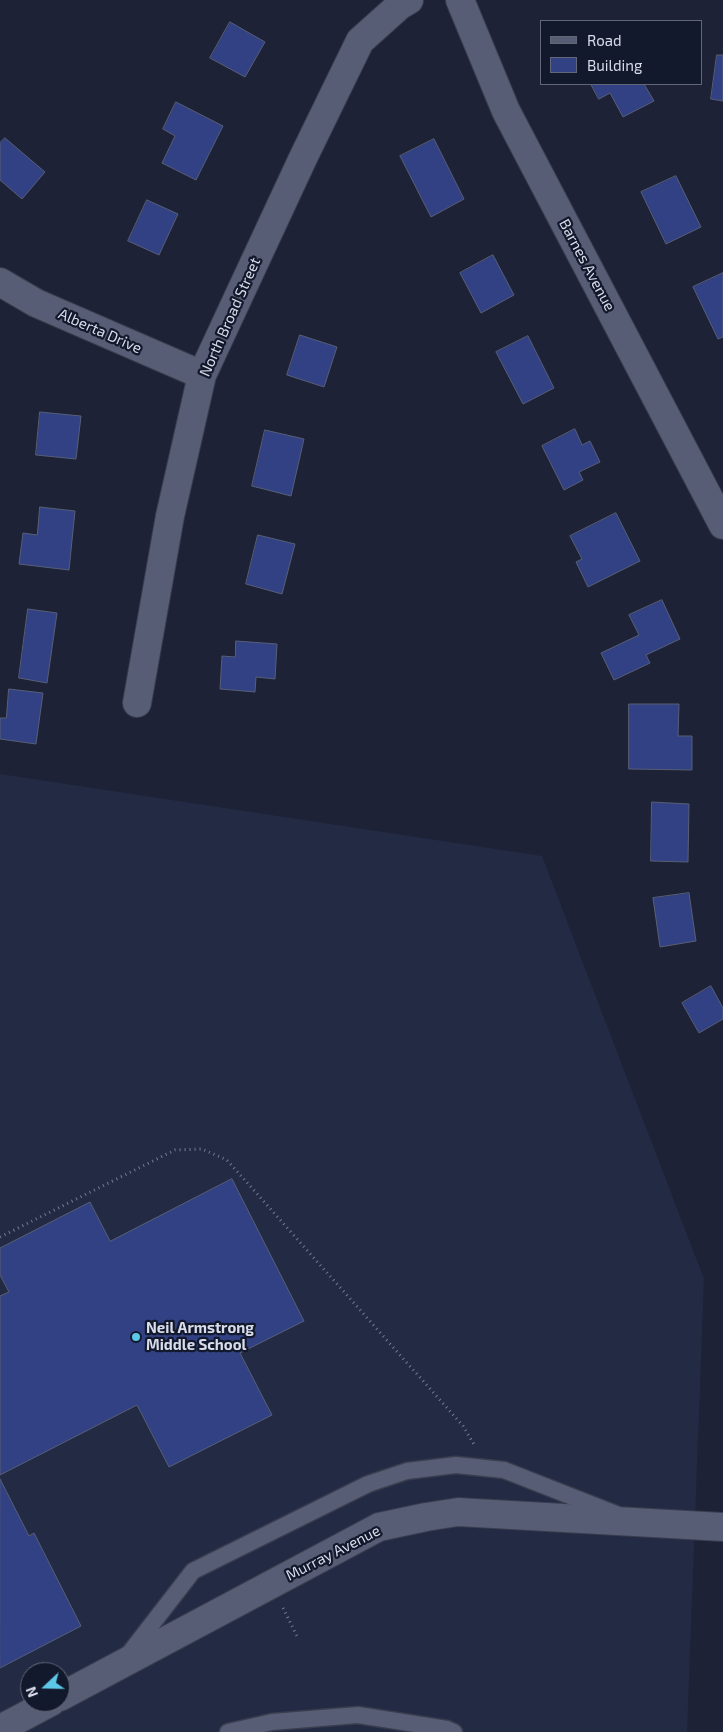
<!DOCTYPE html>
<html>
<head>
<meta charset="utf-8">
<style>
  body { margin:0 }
  #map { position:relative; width:723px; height:1732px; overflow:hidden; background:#1d2236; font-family:"Exo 2",sans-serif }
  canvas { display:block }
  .legend { position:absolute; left:540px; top:20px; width:162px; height:65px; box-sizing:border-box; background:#13192c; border:1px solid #626778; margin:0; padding:6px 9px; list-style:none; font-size:15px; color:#d9ddeb }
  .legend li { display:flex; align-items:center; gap:10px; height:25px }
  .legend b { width:25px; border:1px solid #626778 }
  .north { position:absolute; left:20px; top:1662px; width:50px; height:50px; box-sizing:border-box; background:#13192c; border:1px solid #626778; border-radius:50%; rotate:249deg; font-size:14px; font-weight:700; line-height:20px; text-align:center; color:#d9ddeb }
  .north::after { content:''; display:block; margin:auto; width:18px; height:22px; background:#5dc7e8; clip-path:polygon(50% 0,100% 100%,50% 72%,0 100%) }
</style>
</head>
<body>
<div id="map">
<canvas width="723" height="1732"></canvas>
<ul class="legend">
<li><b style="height:6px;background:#565d74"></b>Road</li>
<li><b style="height:14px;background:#324183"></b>Building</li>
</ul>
<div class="north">N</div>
</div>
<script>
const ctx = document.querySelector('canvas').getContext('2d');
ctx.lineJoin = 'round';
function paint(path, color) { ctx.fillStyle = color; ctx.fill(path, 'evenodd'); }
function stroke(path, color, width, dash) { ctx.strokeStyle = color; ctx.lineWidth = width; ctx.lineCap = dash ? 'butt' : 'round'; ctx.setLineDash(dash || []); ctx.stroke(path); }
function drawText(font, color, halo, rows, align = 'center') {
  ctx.font = font + ' "Exo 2",sans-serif'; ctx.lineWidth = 4.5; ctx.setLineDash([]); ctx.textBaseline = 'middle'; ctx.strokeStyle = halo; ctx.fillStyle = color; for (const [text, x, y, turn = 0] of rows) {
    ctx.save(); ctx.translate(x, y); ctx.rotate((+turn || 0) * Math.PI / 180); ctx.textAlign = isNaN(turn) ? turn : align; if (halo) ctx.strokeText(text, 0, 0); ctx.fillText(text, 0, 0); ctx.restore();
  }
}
const built = new Path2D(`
  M 0,774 L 542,856 L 704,1279 L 687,1732 L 0,1732 ZM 30,1672 L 60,1672 L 60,1702 L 30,1702 Z`);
const building = new Path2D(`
  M 230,22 L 265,42 L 245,77 L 210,58 Z
  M 717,55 L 723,55 L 723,101 L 711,99 Z
  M 591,84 L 644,84 L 654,101 L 623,117 L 610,93 L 599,99 Z
  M 176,102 L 223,126 L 196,180 L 162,163 L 175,136 L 163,129 Z
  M 5,138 L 45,172 L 22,199 L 0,180 L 0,143 Z
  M 434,139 L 464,199 L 431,217 L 400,156 Z
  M 676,176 L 701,227 L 666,244 L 641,192 Z
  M 147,200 L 178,214 L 159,255 L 128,241 Z
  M 493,255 L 514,295 L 481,313 L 460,273 Z
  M 723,273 L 723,337 L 718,339 L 693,287 Z
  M 300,335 L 337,347 L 324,387 L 287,375 Z
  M 528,336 L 554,388 L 523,404 L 496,352 Z
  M 40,412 L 81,416 L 76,459 L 36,455 Z
  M 575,429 L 582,445 L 590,441 L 600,462 L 579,472 L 583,480 L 564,490 L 542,446 Z
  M 265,430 L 304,439 L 291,496 L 252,486 Z
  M 40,507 L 75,511 L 69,570 L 19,564 L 23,533 L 37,535 Z
  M 616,513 L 640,561 L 588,587 L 576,562 L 582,559 L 570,536 Z
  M 258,535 L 295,544 L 282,594 L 246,584 Z
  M 662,600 L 680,639 L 646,655 L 650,663 L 614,680 L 601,653 L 639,635 L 629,615 Z
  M 28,609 L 57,613 L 47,683 L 19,678 Z
  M 236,641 L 277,644 L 275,679 L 256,677 L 255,692 L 220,689 L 222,656 L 235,657 Z
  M 9,689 L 43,693 L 36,744 L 0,739 L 0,718 L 6,718 Z
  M 629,704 L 679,704 L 678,736 L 692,736 L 692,770 L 629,769 Z
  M 652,802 L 689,804 L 688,862 L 651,861 Z
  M 689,893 L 696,941 L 660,947 L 653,898 Z
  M 711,986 L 723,1008 L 723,1019 L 699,1033 L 682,1003 Z
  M 232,1179 L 304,1321 L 240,1353 L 272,1415 L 169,1467 L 137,1405 L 0,1475 L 0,1296 L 9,1292 L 0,1275 L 0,1248 L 90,1202 L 110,1241 Z
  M 0,1479 L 29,1536 L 34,1533 L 81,1626 L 0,1668 Z`);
const path = new Path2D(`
  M 0,1237 L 175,1150 L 202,1149 L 227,1160 L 463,1426 L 475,1446
  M 283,1608 L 298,1638`);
const service = new Path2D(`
  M 128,1655 L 193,1571 L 368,1484 L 407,1471 L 456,1465 L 504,1470 L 616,1514
  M 228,1732 L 272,1722 L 358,1715 L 447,1729 L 454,1732`);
const minor = new Path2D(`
  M 460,0 L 506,111 L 723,525
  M 0,282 L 36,303 L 202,375
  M 137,703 L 170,516 L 202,375 L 303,158 L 360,41 L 399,6 L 409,0
  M 60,1697 L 379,1527 L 426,1517 L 458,1512 L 723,1527
  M 0,1729 L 51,1702`);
const markers = [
  [136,1337,5,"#5dc7e8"]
];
const streetNames = [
  ["Barnes Avenue",587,265,62],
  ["North Broad Street",230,317,-66],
  ["Alberta Drive",100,331,24],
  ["Murray Avenue",333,1553,-27]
];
const poiNames = [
  ["Neil Armstrong",146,1328],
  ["Middle School",146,1345]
];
paint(built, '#232a44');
paint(building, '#324183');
stroke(building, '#575f76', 1);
stroke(service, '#393d4e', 19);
stroke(minor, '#393d4e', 30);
stroke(path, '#777c8d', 3, [1, 4]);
stroke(service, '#565d74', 16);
stroke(minor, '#565d74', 28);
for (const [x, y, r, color] of markers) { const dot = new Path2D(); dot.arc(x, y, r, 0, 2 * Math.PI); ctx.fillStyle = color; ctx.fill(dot); stroke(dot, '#13192c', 2); }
drawText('15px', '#d9ddeb', '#13192c', streetNames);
drawText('bold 15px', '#d9ddeb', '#13192c', poiNames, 'left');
</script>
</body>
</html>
